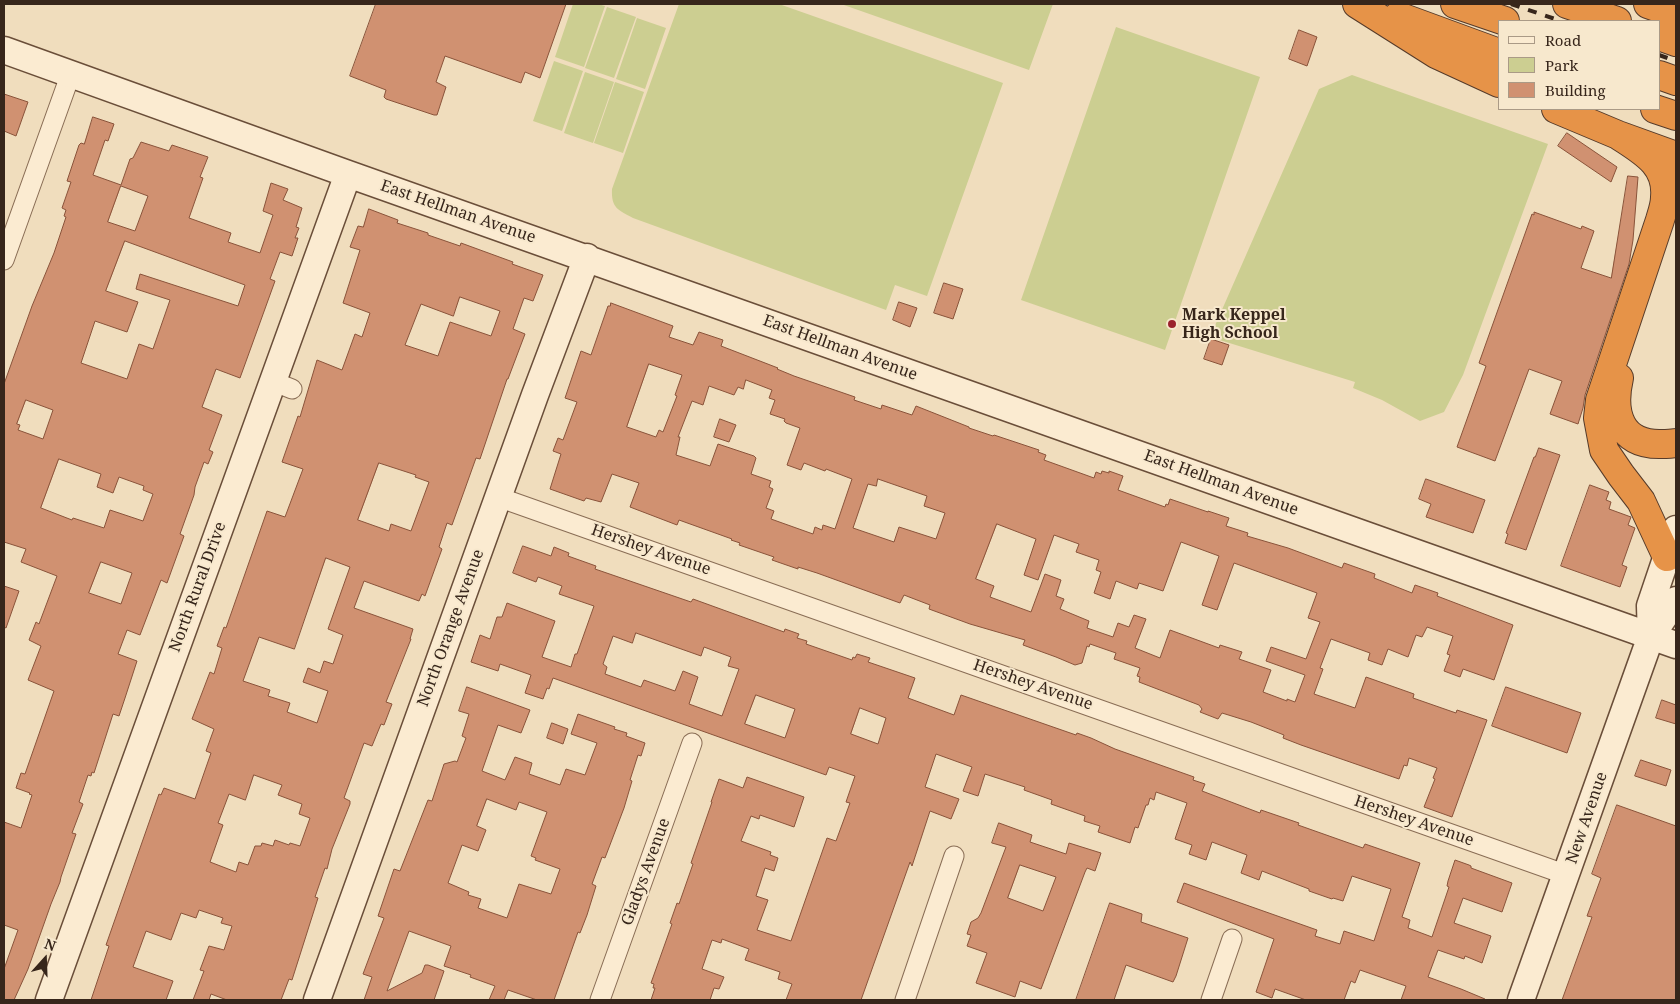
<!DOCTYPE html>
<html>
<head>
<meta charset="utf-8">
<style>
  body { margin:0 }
  #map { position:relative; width:1680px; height:1004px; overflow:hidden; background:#f0ddbd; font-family:"Noto Serif",serif }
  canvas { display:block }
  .frame { position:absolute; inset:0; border:5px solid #37261b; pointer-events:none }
  .legend { position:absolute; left:1498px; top:20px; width:162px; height:90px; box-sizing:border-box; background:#f7e8cd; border:1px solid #aa9a86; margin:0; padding:6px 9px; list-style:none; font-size:15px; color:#37261b }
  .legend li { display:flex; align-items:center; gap:10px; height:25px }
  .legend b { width:25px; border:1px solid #aa9a86 }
  .north { position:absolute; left:20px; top:934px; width:50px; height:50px; -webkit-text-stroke:4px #f7e8cd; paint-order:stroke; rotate:20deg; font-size:14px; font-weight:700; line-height:20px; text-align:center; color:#37261b }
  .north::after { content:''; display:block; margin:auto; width:18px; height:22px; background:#37261b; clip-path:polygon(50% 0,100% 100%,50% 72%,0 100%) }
</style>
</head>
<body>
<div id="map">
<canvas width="1680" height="1004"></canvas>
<div class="frame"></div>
<ul class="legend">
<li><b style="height:6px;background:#fbebd1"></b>Road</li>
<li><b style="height:14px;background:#ccce91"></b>Park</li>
<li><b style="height:14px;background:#d09171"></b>Building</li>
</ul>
<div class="north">N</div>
</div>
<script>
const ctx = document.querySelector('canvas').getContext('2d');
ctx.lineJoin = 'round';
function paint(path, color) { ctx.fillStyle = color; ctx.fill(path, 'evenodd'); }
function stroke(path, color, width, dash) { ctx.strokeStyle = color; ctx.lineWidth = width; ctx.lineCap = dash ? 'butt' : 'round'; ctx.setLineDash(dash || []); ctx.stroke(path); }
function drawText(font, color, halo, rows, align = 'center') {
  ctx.font = font + ' "Noto Serif",serif'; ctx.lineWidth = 4; ctx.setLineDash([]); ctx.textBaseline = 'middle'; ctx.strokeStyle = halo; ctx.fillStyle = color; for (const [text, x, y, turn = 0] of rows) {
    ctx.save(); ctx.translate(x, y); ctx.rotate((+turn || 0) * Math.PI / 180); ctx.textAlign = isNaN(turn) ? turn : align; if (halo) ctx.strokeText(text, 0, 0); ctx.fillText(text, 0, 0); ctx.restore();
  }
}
const green = new Path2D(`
  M 573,4 L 598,4 L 605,6 L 584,67 L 555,57 Z
  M 679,4 L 779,4 L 1003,83 L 927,296 L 895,285 L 886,310 L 633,218 C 618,210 611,208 612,189 Z
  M 841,4 L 1053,4 L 1029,70 Z
  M 607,7 L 636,17 L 614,78 L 585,68 Z
  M 637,18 L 666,28 L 645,89 L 616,79 Z
  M 1116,27 L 1260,77 L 1165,350 L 1021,300 Z
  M 554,61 L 583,71 L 562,131 L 533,121 Z
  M 585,72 L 614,82 L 593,143 L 564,133 Z
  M 1352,75 L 1548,144 L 1463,375 L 1444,412 L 1420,421 L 1382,400 L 1353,388 L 1355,382 L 1210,337 L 1319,89 Z
  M 615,82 L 644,92 L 623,153 L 594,143 Z`);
const building = new Path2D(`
  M 376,4 L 566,4 L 540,78 L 525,72 L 521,83 L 445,56 L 436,82 L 446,87 L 437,115 L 434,115 L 386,99 L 384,97 L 386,90 L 350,76 Z
  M 1299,30 L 1317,37 L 1307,66 L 1289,59 Z
  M 4,94 L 28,102 L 16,136 L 4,131 Z
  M 93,117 L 114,124 L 108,141 L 105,140 L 93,175 L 121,185 L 130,159 L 133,158 L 141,142 L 169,151 L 172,145 L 208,157 L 200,177 L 203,178 L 189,218 L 231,233 L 228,242 L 260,253 L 273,215 L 263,211 L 271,183 L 288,189 L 283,200 L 302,208 L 296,227 L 299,228 L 295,238 L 298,238 L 292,256 L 280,252 L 270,279 L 275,281 L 240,378 L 216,369 L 202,407 L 222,415 L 209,450 L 213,452 L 208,464 L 204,462 L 195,487 L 194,495 L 180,534 L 184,536 L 167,583 L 161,580 L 140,635 L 127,630 L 118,654 L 137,661 L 125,698 L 119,716 L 113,714 L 94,773 L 92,772 L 91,776 L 88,775 L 79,802 L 83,804 L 72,833 L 76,834 L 61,877 L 60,882 L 51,904 L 28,969 L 14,1000 L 4,1000 L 4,969 L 18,930 L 4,925 L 4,822 L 21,828 L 32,795 L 29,794 L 30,793 L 16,788 L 21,773 L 25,774 L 54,691 L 28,680 L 41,646 L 29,640 L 36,622 L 39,624 L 57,576 L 21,562 L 26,549 L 4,542 L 4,384 L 32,306 L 54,253 L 66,217 L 64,216 L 66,210 L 62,208 L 71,182 L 67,181 L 79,145 L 81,143 L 84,144 ZM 121,186 L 148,196 L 135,231 L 108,222 ZM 125,241 L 245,285 L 238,306 L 140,274 L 136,289 L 170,300 L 153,349 L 139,344 L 127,379 L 81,363 L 95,321 L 127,332 L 138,302 L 106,291 ZM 26,400 L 53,410 L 43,439 L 18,430 L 20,425 L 17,424 ZM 59,459 L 101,474 L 97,487 L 113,493 L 119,477 L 144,486 L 143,490 L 153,494 L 143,521 L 110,510 L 104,528 L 73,518 L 72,520 L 41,508 ZM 101,562 L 132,573 L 121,604 L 89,593 Z
  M 1567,133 L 1617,167 L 1611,182 L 1558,146 Z
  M 1628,176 L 1638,177 L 1633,240 L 1629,264 L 1585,395 L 1583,408 L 1578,424 L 1550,414 L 1562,381 L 1529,369 L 1495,461 L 1457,447 L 1486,366 L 1479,363 L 1532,214 L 1534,215 L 1534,212 L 1581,229 L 1582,226 L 1594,231 L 1581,268 L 1611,278 Z
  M 369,209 L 398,220 L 397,223 L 428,233 L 428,235 L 460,246 L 461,243 L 513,262 L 512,264 L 543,275 L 533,301 L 524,298 L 513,329 L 525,334 L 508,379 L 507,379 L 480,459 L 476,458 L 452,525 L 447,523 L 439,547 L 442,549 L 425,596 L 422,594 L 419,601 L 364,581 L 354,608 L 413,629 L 410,639 L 411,639 L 386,702 L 392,704 L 384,725 L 381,724 L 372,746 L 364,743 L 344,798 L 350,801 L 350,804 L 332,849 L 327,869 L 325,868 L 315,897 L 318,898 L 292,980 L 289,979 L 281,1000 L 227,1000 L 211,994 L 209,1000 L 193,1000 L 204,971 L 200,970 L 209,946 L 224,950 L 232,926 L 221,923 L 223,918 L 199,910 L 196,918 L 181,913 L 171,940 L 146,931 L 133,967 L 173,981 L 166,1000 L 91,1000 L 109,946 L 106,945 L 159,794 L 161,795 L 164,788 L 195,799 L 211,753 L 206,751 L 214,729 L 192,719 L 210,672 L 214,674 L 222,648 L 217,646 L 224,627 L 226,628 L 267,511 L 285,517 L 303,469 L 282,462 L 298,416 L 300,417 L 317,360 L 342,370 L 355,334 L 362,337 L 370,313 L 343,303 L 360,250 L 350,247 L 358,226 L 363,227 ZM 460,297 L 500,311 L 491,336 L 450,322 L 438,356 L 405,345 L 421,304 L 453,316 ZM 379,463 L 416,475 L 415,477 L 429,482 L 411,531 L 391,524 L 389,531 L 358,520 ZM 326,558 L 350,567 L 328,629 L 343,635 L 333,664 L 324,661 L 320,673 L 308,668 L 303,682 L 328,691 L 317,723 L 287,712 L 290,703 L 268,696 L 270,690 L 243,681 L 259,637 L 294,649 ZM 254,775 L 282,785 L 278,795 L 302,804 L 299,814 L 310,818 L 300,846 L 290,843 L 289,845 L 275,840 L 273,846 L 262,843 L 261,846 L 255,846 L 248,865 L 239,862 L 236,872 L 210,862 L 223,825 L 218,823 L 229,794 L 245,800 Z
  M 944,283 L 963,289 L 953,319 L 934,313 Z
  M 899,302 L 917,308 L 910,327 L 893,320 Z
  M 611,303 L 673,326 L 669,337 L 693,345 L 699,332 L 723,340 L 721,346 L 778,368 L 777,369 L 794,376 L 855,397 L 854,400 L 881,409 L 882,405 L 912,415 L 916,406 L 969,427 L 969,428 L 993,436 L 994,435 L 1039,450 L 1038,452 L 1046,455 L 1044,460 L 1094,478 L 1096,472 L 1101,474 L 1102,471 L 1109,473 L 1109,471 L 1123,476 L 1118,490 L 1165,507 L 1166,504 L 1168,505 L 1170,499 L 1208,512 L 1208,511 L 1229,518 L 1226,526 L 1248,533 L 1247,536 L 1288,548 L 1342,568 L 1344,563 L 1375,574 L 1374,578 L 1412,593 L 1415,585 L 1438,593 L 1437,596 L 1513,625 L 1494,680 L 1463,669 L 1460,677 L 1444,671 L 1450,655 L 1447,654 L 1453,636 L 1427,627 L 1422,637 L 1416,635 L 1408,657 L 1388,649 L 1382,665 L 1368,660 L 1370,653 L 1331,639 L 1320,668 L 1323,669 L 1314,694 L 1355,708 L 1366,677 L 1414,694 L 1413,698 L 1456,713 L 1457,710 L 1487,720 L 1452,817 L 1424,807 L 1435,779 L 1433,778 L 1437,768 L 1409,758 L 1407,766 L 1404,765 L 1399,779 L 1301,745 L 1283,738 L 1284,735 L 1251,722 L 1222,713 L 1218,719 L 1200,712 L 1202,709 L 1199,705 L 1139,682 L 1140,677 L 1137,676 L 1140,668 L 1114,659 L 1116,653 L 1090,644 L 1089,647 L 1087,646 L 1082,663 L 1075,665 L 1056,657 L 1023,645 L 1025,640 L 970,624 L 929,609 L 930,605 L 904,595 L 900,603 L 817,573 L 798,567 L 798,569 L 772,560 L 774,557 L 739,545 L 740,543 L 731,540 L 732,539 L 679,520 L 677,525 L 630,507 L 639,483 L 612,474 L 601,502 L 586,498 L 584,501 L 550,489 L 561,454 L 553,451 L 558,438 L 563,440 L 577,402 L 565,398 L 581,351 L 591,355 L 608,306 L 610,306 ZM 649,364 L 682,375 L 675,395 L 677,396 L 663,432 L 659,430 L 656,437 L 627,427 ZM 746,380 L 772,390 L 769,398 L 775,400 L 770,414 L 785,419 L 784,421 L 786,423 L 800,428 L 787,465 L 801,470 L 804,463 L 825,471 L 826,469 L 852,479 L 835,529 L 823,525 L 822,530 L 815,527 L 813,534 L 771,519 L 774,511 L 766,508 L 773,489 L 769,487 L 771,481 L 751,474 L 756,458 L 754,456 L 718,444 L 710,466 L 676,455 L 680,437 L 678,437 L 692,401 L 703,405 L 709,386 L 734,395 L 738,387 L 743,389 ZM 878,479 L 927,496 L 924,506 L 945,513 L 936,539 L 899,527 L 894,542 L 853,528 L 868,484 L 876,486 ZM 997,524 L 1036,539 L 1024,575 L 1038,580 L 1054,535 L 1079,544 L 1076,552 L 1099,560 L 1096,570 L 1101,572 L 1094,593 L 1110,599 L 1116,581 L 1137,589 L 1139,583 L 1163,591 L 1181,542 L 1219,556 L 1202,605 L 1217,610 L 1234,563 L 1317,593 L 1308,618 L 1320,622 L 1306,659 L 1271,647 L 1266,661 L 1305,675 L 1295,702 L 1287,699 L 1287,701 L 1263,692 L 1271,670 L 1239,659 L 1242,652 L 1220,645 L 1219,648 L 1170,630 L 1160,658 L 1135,648 L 1146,619 L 1134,615 L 1129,627 L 1118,623 L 1113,637 L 1087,628 L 1089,621 L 1060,609 L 1064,599 L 1056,596 L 1061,580 L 1045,574 L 1031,612 L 990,597 L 994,586 L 976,579 Z
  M 1211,339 L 1229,345 L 1222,365 L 1204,359 Z
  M 720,419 L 736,425 L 729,442 L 714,437 Z
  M 1539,448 L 1560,455 L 1526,550 L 1505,543 L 1508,534 L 1506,533 L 1534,457 L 1535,457 Z
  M 1426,479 L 1485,500 L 1473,533 L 1426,517 L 1431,504 L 1419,499 Z
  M 1590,485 L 1609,492 L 1606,500 L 1611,502 L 1609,509 L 1631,517 L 1628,525 L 1635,528 L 1622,565 L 1627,567 L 1620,587 L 1561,566 Z
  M 523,546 L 551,556 L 554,547 L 569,553 L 568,556 L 596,566 L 595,569 L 691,602 L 693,599 L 784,632 L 785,629 L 799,634 L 797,638 L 807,641 L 806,644 L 852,660 L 853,657 L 855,658 L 857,654 L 870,658 L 868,662 L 915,678 L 908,698 L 954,715 L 961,695 L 1076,735 L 1077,733 L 1091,738 L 1115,749 L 1194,777 L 1193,780 L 1205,784 L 1202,791 L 1260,813 L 1261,810 L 1299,823 L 1298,825 L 1363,848 L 1365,844 L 1420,863 L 1402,917 L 1410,920 L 1408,928 L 1432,937 L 1449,887 L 1447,886 L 1448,881 L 1455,860 L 1469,865 L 1471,866 L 1471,868 L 1512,883 L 1502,912 L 1463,898 L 1454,923 L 1491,936 L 1482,963 L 1465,956 L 1464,959 L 1438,950 L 1428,977 L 1461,989 L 1485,999 L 1485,1000 L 1401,1000 L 1406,986 L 1360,970 L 1355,983 L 1351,981 L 1344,1000 L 1306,1000 L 1275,989 L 1272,998 L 1256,992 L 1274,939 L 1177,902 L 1184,883 L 1317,930 L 1315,936 L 1340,944 L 1344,931 L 1374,941 L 1391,889 L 1352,876 L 1343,901 L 1333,898 L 1332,899 L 1309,891 L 1309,889 L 1262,871 L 1259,880 L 1241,873 L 1247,855 L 1212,842 L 1206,860 L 1189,854 L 1192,845 L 1175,839 L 1187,803 L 1156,792 L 1154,800 L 1150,798 L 1148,805 L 1146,805 L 1138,828 L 1135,827 L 1130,843 L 1098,832 L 1100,826 L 1084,821 L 1085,816 L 1051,804 L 1052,800 L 1024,790 L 1025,787 L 985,774 L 978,796 L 963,791 L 972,767 L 936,754 L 925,787 L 959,799 L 951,819 L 930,811 L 912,866 L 910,862 L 861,1000 L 786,1000 L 792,984 L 778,979 L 780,972 L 745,960 L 749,949 L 722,939 L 721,943 L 712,940 L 702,969 L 724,977 L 719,989 L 714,988 L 710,1000 L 651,1000 L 655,988 L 653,988 L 654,984 L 651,983 L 672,924 L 670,923 L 677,903 L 679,904 L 693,864 L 691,863 L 712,802 L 711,802 L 719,779 L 743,788 L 747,777 L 804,797 L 794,827 L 760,815 L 759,819 L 751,816 L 741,841 L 771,852 L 770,855 L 778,858 L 774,871 L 765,868 L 756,896 L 768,900 L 757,930 L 791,941 L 827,838 L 836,841 L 850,803 L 846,802 L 855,776 L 829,767 L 826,775 L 553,678 L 549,689 L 547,688 L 543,699 L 525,693 L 531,675 L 500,664 L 498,671 L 471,662 L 480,635 L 490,639 L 497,617 L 502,617 L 507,603 L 555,621 L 542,657 L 571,667 L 575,654 L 577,654 L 594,606 L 559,594 L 562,586 L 538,577 L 536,582 L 513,573 ZM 636,633 L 701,656 L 704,647 L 731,657 L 728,666 L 739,669 L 722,716 L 689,704 L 698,677 L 683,671 L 675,691 L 644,680 L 641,687 L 605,674 L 607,667 L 603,664 L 613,636 L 632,643 ZM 756,695 L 795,709 L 785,738 L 745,724 ZM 860,708 L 886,718 L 878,744 L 851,734 Z
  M 4,586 L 19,591 L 6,628 L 4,627 Z
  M 467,687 L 530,710 L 521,733 L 498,725 L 482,771 L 505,780 L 515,757 L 532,763 L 529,774 L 560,785 L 566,769 L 585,775 L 597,743 L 571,734 L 578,714 L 615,727 L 614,729 L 627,733 L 626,736 L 645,743 L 641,756 L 638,755 L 630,780 L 632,781 L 624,808 L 605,858 L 602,857 L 592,884 L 596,886 L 587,915 L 580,933 L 578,932 L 554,1000 L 537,1000 L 508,990 L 504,1000 L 489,1000 L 495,986 L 470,977 L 471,975 L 444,966 L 451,946 L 409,931 L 387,991 L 422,973 L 425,965 L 428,965 L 444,971 L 434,1000 L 364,1000 L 372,977 L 363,974 L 384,918 L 378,916 L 394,869 L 400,871 L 428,800 L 432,801 L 444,764 L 455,761 L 457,762 L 466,738 L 462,736 L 469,714 L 459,711 ZM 487,799 L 516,810 L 519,802 L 547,812 L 531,856 L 536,858 L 535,860 L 560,869 L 551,894 L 519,884 L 507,918 L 478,908 L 481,899 L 468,895 L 469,892 L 448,883 L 462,845 L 478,851 L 486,830 L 477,826 Z
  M 1506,687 L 1581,713 L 1567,753 L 1492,726 Z
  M 1662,700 L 1676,705 L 1676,724 L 1656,718 Z
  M 552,723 L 568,729 L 563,744 L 547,738 Z
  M 1641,760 L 1671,770 L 1666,786 L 1635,776 Z
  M 1617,805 L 1676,826 L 1676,1000 L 1562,1000 L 1592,917 L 1587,916 L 1601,878 L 1592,874 Z
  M 999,823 L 1032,835 L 1030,842 L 1066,854 L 1069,843 L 1101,853 L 1095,871 L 1087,868 L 1085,872 L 1041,989 L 1020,981 L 1015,997 L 976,983 L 987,953 L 967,946 L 971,935 L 967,934 L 971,922 L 978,918 L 981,913 L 1006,847 L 992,843 ZM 1020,865 L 1056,877 L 1043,911 L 1008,898 Z
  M 1110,903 L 1142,914 L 1141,922 L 1188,938 L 1176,976 L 1173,982 L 1126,965 L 1114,1000 L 1076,1000 Z`);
const street = new Path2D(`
  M 4,260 L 71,73
  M 272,381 L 292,389
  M 498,497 L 1567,875
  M 600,1000 L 692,743
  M 905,1000 L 954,856
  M 1211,1000 L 1232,939`);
const secondary = new Path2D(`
  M 4,50 L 348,174 L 1676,645
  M 1651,636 L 1650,606 L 1676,529
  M 49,1000 L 348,174
  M 317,1000 L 535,395 L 587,257
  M 1521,1000 L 1651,636 L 1676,600`);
const highway = new Path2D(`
  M 1357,4 L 1436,54 L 1499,83
  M 1455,4 L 1505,21
  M 1567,4 L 1617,21
  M 1648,4 L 1676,14
  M 1398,16 L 1499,53
  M 1659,36 L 1676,42
  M 1659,75 L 1676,81
  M 1556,109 L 1618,135 L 1676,156
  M 1655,109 L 1676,116
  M 1618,135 C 1642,151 1668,164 1665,197 C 1665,205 1662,213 1660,220 L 1600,400 L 1598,418 L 1604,450 L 1621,475 L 1641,501 L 1667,557
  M 1619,378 C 1611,413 1620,445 1661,444 C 1666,444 1671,444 1676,443`);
const rail = new Path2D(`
  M 1511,4 L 1561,21
  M 1659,55 L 1676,61`);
const markers = [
  [1172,324,5,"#9b222d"]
];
const streetNames = [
  ["East Hellman Avenue",458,212,19],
  ["East Hellman Avenue",840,348,20],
  ["East Hellman Avenue",1221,483,20],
  ["Hershey Avenue",651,550,19],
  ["North Rural Drive",198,587,-70],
  ["North Orange Avenue",451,628,-70],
  ["Hershey Avenue",1033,685,19],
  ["New Avenue",1587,818,-71],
  ["Hershey Avenue",1414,821,19],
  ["Gladys Avenue",646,872,-70]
];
const poiNames = [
  ["Mark Keppel",1182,315],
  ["High School",1182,333]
];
paint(green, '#ccce91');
paint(building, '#d09171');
stroke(building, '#89533a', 1);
stroke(street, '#896d55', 21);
stroke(secondary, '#6a4e39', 29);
stroke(highway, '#563b2a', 30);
stroke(street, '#fbebd1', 19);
stroke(secondary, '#fbebd1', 26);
stroke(highway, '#e69348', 28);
stroke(rail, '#37261b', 4, [9, 9]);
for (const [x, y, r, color] of markers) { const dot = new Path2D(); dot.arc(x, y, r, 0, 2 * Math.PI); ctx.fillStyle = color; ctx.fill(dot); stroke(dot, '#f7e8cd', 2); }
drawText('16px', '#37261b', '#f7e8cd', streetNames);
drawText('bold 16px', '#37261b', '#f7e8cd', poiNames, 'left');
</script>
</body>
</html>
